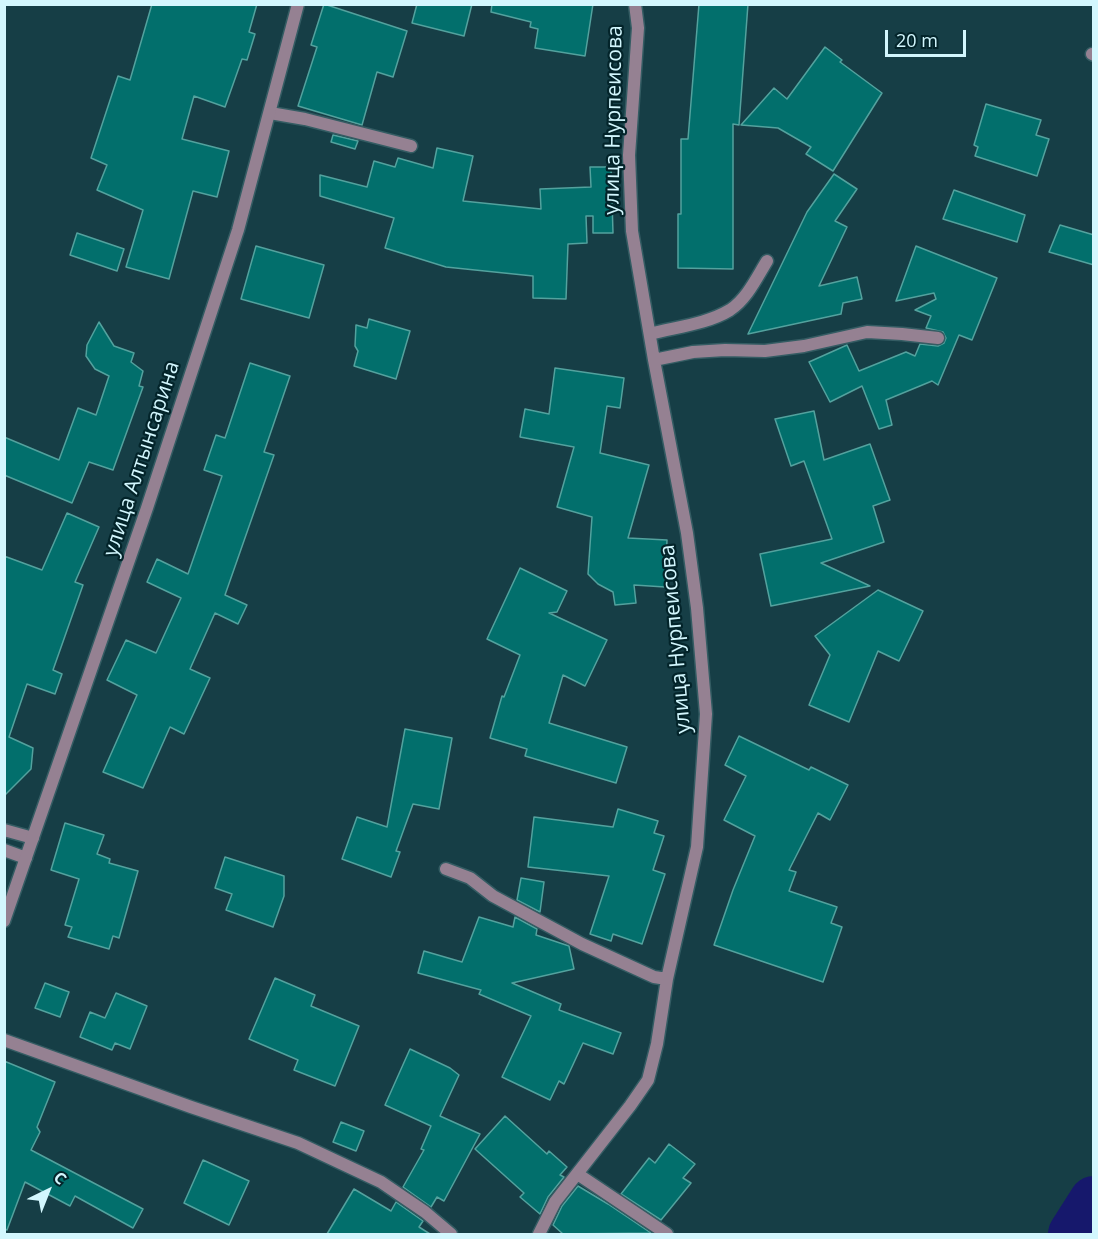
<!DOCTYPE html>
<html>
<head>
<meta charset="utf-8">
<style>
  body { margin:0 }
  #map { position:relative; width:1098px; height:1239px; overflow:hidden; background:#163e46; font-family:"Open Sans",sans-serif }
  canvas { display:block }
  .frame { position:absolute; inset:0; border:6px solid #d3f7fe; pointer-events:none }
  .north { position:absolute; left:18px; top:1161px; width:60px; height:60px; -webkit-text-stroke:4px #03242a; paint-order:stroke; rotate:43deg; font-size:16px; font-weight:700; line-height:24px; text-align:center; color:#d3f7fe }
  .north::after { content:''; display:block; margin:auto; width:21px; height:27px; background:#d3f7fe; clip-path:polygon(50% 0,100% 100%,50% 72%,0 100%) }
  .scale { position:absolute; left:885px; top:30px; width:81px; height:27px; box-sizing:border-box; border:3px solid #d3f7fe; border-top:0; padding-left:8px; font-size:18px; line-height:21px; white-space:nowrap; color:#d3f7fe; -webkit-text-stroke:4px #03242a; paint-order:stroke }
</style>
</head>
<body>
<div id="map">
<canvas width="1098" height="1239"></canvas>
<div class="frame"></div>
<div class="north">С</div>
<div class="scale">20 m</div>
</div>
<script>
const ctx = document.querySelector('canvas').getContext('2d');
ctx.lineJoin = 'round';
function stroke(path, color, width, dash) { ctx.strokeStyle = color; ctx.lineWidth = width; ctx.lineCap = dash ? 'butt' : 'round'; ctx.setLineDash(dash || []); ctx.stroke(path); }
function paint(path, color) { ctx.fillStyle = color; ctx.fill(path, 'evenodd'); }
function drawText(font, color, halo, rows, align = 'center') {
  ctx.font = font + ' "Open Sans",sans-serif'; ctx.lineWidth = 4.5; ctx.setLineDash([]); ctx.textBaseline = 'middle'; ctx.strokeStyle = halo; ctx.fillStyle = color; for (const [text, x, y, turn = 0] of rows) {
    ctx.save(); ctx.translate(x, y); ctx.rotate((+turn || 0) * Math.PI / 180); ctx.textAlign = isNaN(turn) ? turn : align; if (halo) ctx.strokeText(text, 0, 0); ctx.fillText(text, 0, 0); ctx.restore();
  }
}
const river = new Path2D(`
  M 1073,1234 L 1094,1201`);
const building = new Path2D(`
  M 152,4 L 257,4 L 249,32 L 255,34 L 247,60 L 242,59 L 225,107 L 194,96 L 182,139 L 229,151 L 217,197 L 193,191 L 169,279 L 126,267 L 143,210 L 97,190 L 107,165 L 91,158 L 118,76 L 130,80 Z
  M 324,4 L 407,31 L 393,77 L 377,72 L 362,125 L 298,106 L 317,47 L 311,45 Z
  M 417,4 L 472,4 L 464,36 L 412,23 Z
  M 492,4 L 593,4 L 585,56 L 535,48 L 538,29 L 530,27 L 531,22 L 491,12 Z
  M 699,4 L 748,4 L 739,125 L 733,124 L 733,269 L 678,268 L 678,214 L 681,214 L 681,139 L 688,139 Z
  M 825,47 L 842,60 L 840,62 L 882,93 L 833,171 L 806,154 L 811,147 L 778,128 L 741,125 L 774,88 L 787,99 Z
  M 986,104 L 1041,120 L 1036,135 L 1049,139 L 1037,176 L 975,156 L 978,147 L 974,145 Z
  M 333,135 L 358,141 L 355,149 L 331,142 Z
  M 437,148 L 473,156 L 463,201 L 541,209 L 540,189 L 591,187 L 590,167 L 611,167 L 613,233 L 593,233 L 593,216 L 586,216 L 587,243 L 568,244 L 566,299 L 533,298 L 533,276 L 446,267 L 385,248 L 394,218 L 320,196 L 320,175 L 367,187 L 374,161 L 395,167 L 398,158 L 433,168 Z
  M 834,174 L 857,189 L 835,221 L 847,227 L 819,286 L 857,277 L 862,299 L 843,303 L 841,314 L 748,334 L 807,212 Z
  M 954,190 L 1025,215 L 1017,242 L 943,219 Z
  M 1060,225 L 1094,235 L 1094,265 L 1049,252 Z
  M 77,233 L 124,249 L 117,271 L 70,255 Z
  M 256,246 L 324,265 L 309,318 L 241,299 Z
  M 916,246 L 997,278 L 972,340 L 959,335 L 938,385 L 932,381 L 886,400 L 892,425 L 879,429 L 862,386 L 830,402 L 809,362 L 847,345 L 859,371 L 906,352 L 915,356 L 920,344 L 938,346 L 944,343 L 946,338 L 943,332 L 926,328 L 931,316 L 915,310 L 936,299 L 934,293 L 896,301 Z
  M 369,319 L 410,331 L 396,379 L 354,366 L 358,351 L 355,346 L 356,325 L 367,328 Z
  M 99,322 L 114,346 L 134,353 L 131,362 L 143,371 L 139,386 L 143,387 L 113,470 L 89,462 L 72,503 L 4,475 L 4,437 L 59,460 L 78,408 L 96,415 L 109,376 L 95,369 L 86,356 L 87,345 Z
  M 250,363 L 290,376 L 264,452 L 274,455 L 225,595 L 247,605 L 238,624 L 215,613 L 190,669 L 210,678 L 184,734 L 170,727 L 143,788 L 103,772 L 137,695 L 107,680 L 126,640 L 156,653 L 181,598 L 147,582 L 157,559 L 188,574 L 222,476 L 204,470 L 216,435 L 225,438 Z
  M 555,368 L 624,378 L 620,408 L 607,406 L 600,453 L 649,465 L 628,538 L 667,540 L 665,587 L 634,585 L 636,603 L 615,605 L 613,592 L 598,584 L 588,574 L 592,517 L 557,507 L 574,447 L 520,437 L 525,409 L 549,414 Z
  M 814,411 L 824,460 L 870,444 L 890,500 L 873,506 L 884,542 L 821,563 L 870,586 L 771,606 L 760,554 L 832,539 L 804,461 L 791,466 L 775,419 Z
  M 67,513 L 99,527 L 75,582 L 83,585 L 53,670 L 62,674 L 55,694 L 27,684 L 9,737 L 33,748 L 31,769 L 4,796 L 4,556 L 42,570 Z
  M 520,568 L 567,591 L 557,612 L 549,613 L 607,640 L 585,686 L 563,675 L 549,723 L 627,747 L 616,783 L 525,756 L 527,749 L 490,738 L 502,696 L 504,697 L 520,655 L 487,639 Z
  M 878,590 L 923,611 L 899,661 L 878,651 L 849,722 L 809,705 L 830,655 L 815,636 Z
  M 405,729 L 452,738 L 439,809 L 413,804 L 396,851 L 400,852 L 391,877 L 342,859 L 357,817 L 387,827 Z
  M 739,736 L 809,770 L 811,767 L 848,785 L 830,820 L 818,813 L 789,870 L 796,872 L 789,891 L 837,907 L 831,923 L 842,927 L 823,982 L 714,945 L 733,890 L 755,836 L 724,820 L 746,776 L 725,765 Z
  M 618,809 L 658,821 L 654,833 L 664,836 L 653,870 L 665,874 L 642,944 L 613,934 L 611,941 L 590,934 L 609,876 L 528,867 L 534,817 L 613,827 Z
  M 65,823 L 104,835 L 97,854 L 110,859 L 109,863 L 138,871 L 119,938 L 113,936 L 109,949 L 68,937 L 72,927 L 65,925 L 79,879 L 51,870 Z
  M 225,857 L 284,876 L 284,896 L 273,927 L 226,910 L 232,894 L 215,888 Z
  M 521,878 L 544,882 L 540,912 L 517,900 Z
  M 479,917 L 513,927 L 515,917 L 537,929 L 536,935 L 569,946 L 574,969 L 512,983 L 561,1004 L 559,1010 L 621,1033 L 613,1054 L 583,1043 L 564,1084 L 559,1081 L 550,1100 L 502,1077 L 531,1016 L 479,994 L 481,990 L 418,973 L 424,951 L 462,962 Z
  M 275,978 L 315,995 L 311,1006 L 359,1026 L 335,1086 L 294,1070 L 298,1060 L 249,1039 Z
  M 45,983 L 69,992 L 60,1017 L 35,1008 Z
  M 116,993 L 147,1006 L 130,1049 L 115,1043 L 112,1050 L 80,1037 L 90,1012 L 105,1018 Z
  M 410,1049 L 450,1068 L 459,1075 L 440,1116 L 480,1134 L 444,1201 L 437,1197 L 431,1207 L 403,1187 L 424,1150 L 421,1149 L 431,1126 L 385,1105 Z
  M 4,1061 L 55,1082 L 37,1127 L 40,1132 L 31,1150 L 143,1209 L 133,1228 L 75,1196 L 70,1206 L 25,1182 L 7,1230 L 4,1229 Z
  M 505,1116 L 547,1154 L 549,1151 L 567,1167 L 560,1175 L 564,1177 L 548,1197 L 540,1214 L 520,1197 L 524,1193 L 475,1149 Z
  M 341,1122 L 364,1131 L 356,1151 L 333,1142 Z
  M 669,1144 L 695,1164 L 683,1178 L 691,1183 L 661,1220 L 621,1194 L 649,1158 L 655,1163 Z
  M 203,1160 L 249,1181 L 229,1225 L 184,1203 Z
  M 578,1186 L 608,1204 L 651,1233 L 563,1234 L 553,1225 L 562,1206 Z
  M 354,1189 L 391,1211 L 396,1202 L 423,1221 L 419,1227 L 430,1234 L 327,1234 Z`);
const service = new Path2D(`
  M 4,850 L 26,858`);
const minor = new Path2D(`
  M 1092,54 L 1094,55
  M 270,113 L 305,119 L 411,146
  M 650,334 C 676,327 707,324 730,310 C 747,299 757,277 767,261
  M 654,360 L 693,352 L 725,350 L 765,351 L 804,346 L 867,332 L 902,334 L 938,338
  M 4,830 L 33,838
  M 446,869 L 470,878 L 493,896 L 582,944 L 654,977 L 667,979
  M 4,1040 L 191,1107 L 298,1143 L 381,1182 L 425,1212 L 451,1234
  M 579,1175 L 667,1234
  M 539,1234 L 555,1202 L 630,1106 L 648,1080 L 657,1044 L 667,979 L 697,847 L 706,714 L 697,608 L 687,533 L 654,360 L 632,231 L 629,155 L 638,28 L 635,4`);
const tertiary = new Path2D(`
  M 4,921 L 147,508 L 238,230 L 298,4`);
const streetNames = [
  ["улица Нурпеисова",614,120,-89],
  ["улица Алтынсарина",142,459,-72],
  ["улица Нурпеисова",676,639,-95]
];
stroke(river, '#16186c', 50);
paint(building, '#026f6c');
stroke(building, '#53a29e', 1.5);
stroke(service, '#345c63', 15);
stroke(minor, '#345c63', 15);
stroke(tertiary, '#345c63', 15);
stroke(service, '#958192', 12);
stroke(minor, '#958192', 12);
stroke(tertiary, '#958192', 12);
drawText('21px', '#d3f7fe', '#03242a', streetNames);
</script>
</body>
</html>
